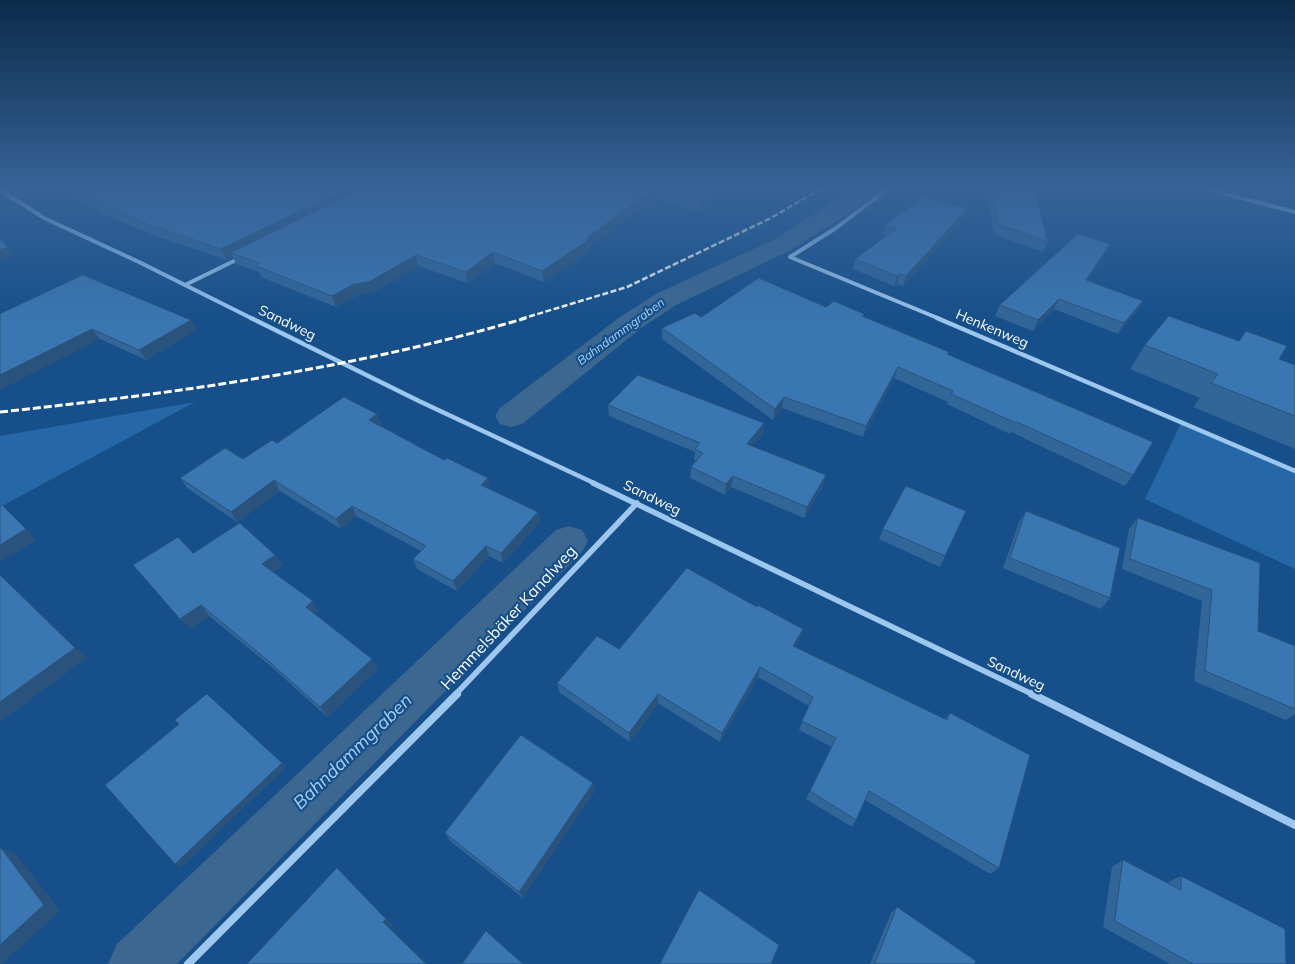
<!DOCTYPE html>
<html>
<head>
<meta charset="utf-8">
<style>
  body { margin:0 }
  canvas { display:block; background:#164f89 }
</style>
</head>
<body>
<canvas width="1295" height="964"></canvas>
<script>
const ctx = document.querySelector('canvas').getContext('2d');
ctx.lineJoin = 'round';
function paint(path, color) { ctx.fillStyle = color; ctx.fill(path, 'evenodd'); }
function stroke(path, color, width, dash) { ctx.strokeStyle = color; ctx.lineWidth = width; ctx.lineCap = dash ? 'butt' : 'round'; ctx.setLineDash(dash || []); ctx.stroke(path); }
function drawText(font, color, halo, rows, align = 'center') {
  ctx.font = font + ' Mulish,sans-serif'; ctx.lineWidth = 4.5; ctx.setLineDash([]); ctx.textBaseline = 'middle'; ctx.strokeStyle = halo; ctx.fillStyle = color; for (const [text, x, y, turn = 0] of rows) {
    ctx.save(); ctx.translate(x, y); ctx.rotate((+turn || 0) * Math.PI / 180); ctx.textAlign = isNaN(turn) ? turn : align; if (halo) ctx.strokeText(text, 0, 0); ctx.fillText(text, 0, 0); ctx.restore();
  }
}
const green = new Path2D(`
  M 195,402 L 0,507 L 0,436 Z
  M 1181,423 L 1295,471 L 1295,569 L 1145,499 Z`);
const canal = new Path2D(`
  M 855,189 L 881,189 L 878,194 L 791,250 L 676,305 L 640,329 L 522,424 L 511,427 L 500,424 L 495,416 L 500,408 L 620,317 L 658,293 L 773,240 Z
  M 569,526 L 582,530 L 588,541 L 582,552 L 177,964 L 108,964 L 117,944 L 556,530 Z`);
const streetFar3 = new Path2D(`
  M 888,189 L 836,228 L 790,257 L 940,319
  M 1207,189 L 1295,212
  M 0,190 L 44,218 L 139,262 L 253,319
  M 185,285 L 240,258`);
const streetFar2 = new Path2D(`
  M 251,318 L 421,402 L 596,484
  M 937,318 L 1295,471`);
const streetFar1 = new Path2D(`
  M 593,483 L 1034,695
  M 455,695 L 637,503`);
const street = new Path2D(`
  M 1032,694 L 1295,825
  M 188,964 L 457,694`);
const railFar1 = new Path2D(`
  M 521,319 L 627,287 L 771,218 L 820,189`);
const rail = new Path2D(`
  M 0,412 C 178,393 354,369 526,318`);
const wall = new Path2D(`
  M 58,189 L 731,189 L 727,191 L 725,191 L 699,211 L 655,198 L 591,246 L 591,250 L 544,282 L 495,263 L 468,283 L 418,266 L 372,293 L 358,295 L 336,307 L 261,277 L 259,272 L 236,264 L 233,257 L 227,260 L 156,236 L 108,216 Z
  M 987,189 L 1034,189 L 1048,242 L 1043,252 L 994,234 Z
  M 1254,189 L 1295,189 L 1295,199 L 1263,200 L 1253,197 Z
  M 967,209 L 964,219 L 903,286 L 897,284 L 894,286 L 853,269 L 855,259 L 887,236 L 883,235 L 886,225 Z
  M 1105,254 L 1087,280 L 1143,301 L 1137,311 L 1118,334 L 1054,309 L 1033,331 L 995,316 L 1000,305 Z
  M 826,307 L 864,314 L 864,317 L 949,352 L 948,354 L 1133,475 L 1125,486 L 1011,432 L 1010,434 L 947,404 L 948,402 L 894,378 L 863,437 L 782,408 L 773,420 L 662,339 L 662,328 L 701,317 Z
  M 0,314 L 191,320 L 197,330 L 146,360 L 100,339 Z
  M 1246,331 L 1279,359 L 1295,365 L 1295,449 L 1193,407 L 1200,398 L 1130,369 L 1145,345 L 1239,341 Z
  M 608,405 L 764,423 L 762,434 L 752,446 L 823,486 L 804,518 L 731,487 L 725,495 L 690,478 L 691,467 L 696,461 L 694,460 L 695,452 L 609,416 Z
  M 377,414 L 381,424 L 380,425 L 490,488 L 489,489 L 538,512 L 540,522 L 503,563 L 489,556 L 457,591 L 417,569 L 413,559 L 421,551 L 356,516 L 341,529 L 280,491 L 237,522 L 187,488 L 180,478 L 243,459 L 277,443 Z
  M 1026,511 L 1110,598 L 1101,609 L 1003,568 L 1019,522 Z
  M 1138,518 L 1258,631 L 1295,646 L 1295,714 L 1286,720 L 1194,681 L 1202,601 L 1122,569 L 1129,529 Z
  M 883,529 L 945,556 L 940,567 L 879,539 Z
  M 193,553 L 275,555 L 282,565 L 273,572 L 319,611 L 315,614 L 378,669 L 327,717 L 273,668 L 209,616 L 190,629 Z
  M 800,639 L 795,647 L 945,719 L 950,713 L 999,868 L 990,874 L 865,800 L 856,820 L 852,827 L 806,799 L 832,747 L 799,730 L 809,706 L 758,677 L 720,742 L 658,703 L 630,742 L 559,692 L 557,683 L 619,649 Z
  M 593,783 L 594,792 L 523,898 L 450,841 L 445,833 Z
  M 1123,860 L 1168,884 L 1168,882 L 1181,876 L 1286,964 L 1170,964 L 1103,927 L 1112,867 Z
  M 897,907 L 975,964 L 870,964 L 891,913 Z`);
const shadedWall = new Path2D(`
  M 346,189 L 369,189 L 231,253 L 233,257 L 227,260 L 221,249 Z
  M 653,189 L 655,189 L 655,198 L 591,246 L 591,250 L 544,282 L 542,271 Z
  M 715,189 L 725,189 L 725,191 L 699,211 L 700,200 Z
  M 967,209 L 964,219 L 903,286 L 906,276 Z
  M 1110,244 L 1105,254 L 1080,290 L 1086,280 Z
  M 8,247 L 14,255 L 0,261 L 0,250 Z
  M 493,252 L 495,263 L 468,283 L 466,272 Z
  M 416,255 L 418,266 L 372,293 L 358,295 L 336,307 L 332,296 L 354,284 Z
  M 900,274 L 897,284 L 894,286 L 897,276 Z
  M 1059,299 L 1054,309 L 1033,331 L 1038,320 Z
  M 1143,301 L 1137,311 L 1118,334 L 1124,323 Z
  M 191,320 L 197,330 L 146,360 L 139,350 Z
  M 92,329 L 100,339 L 0,390 L 0,375 Z
  M 898,367 L 894,378 L 863,437 L 866,426 Z
  M 784,397 L 782,408 L 773,420 L 775,409 Z
  M 377,414 L 381,424 L 373,430 L 369,420 Z
  M 764,423 L 762,434 L 745,455 L 747,444 Z
  M 826,475 L 823,486 L 804,518 L 807,507 Z
  M 733,476 L 731,487 L 725,495 L 726,484 Z
  M 488,478 L 490,488 L 483,495 L 481,485 Z
  M 274,480 L 280,491 L 237,522 L 231,512 Z
  M 352,506 L 356,516 L 341,529 L 336,519 Z
  M 538,512 L 540,522 L 503,563 L 501,553 Z
  M 13,516 L 37,540 L 0,562 L 0,545 Z
  M 486,546 L 489,556 L 457,591 L 453,581 Z
  M 275,555 L 282,565 L 269,574 L 262,564 Z
  M 0,574 L 87,658 L 0,722 Z
  M 313,601 L 319,611 L 312,617 L 306,607 Z
  M 201,605 L 209,616 L 190,629 L 180,619 Z
  M 803,629 L 800,639 L 790,656 L 793,646 Z
  M 372,659 L 378,669 L 327,717 L 320,707 Z
  M 760,667 L 758,677 L 720,742 L 722,733 Z
  M 658,694 L 658,703 L 630,742 L 629,733 Z
  M 282,763 L 286,767 L 181,868 L 175,864 Z
  M 593,783 L 594,792 L 523,898 L 519,892 Z
  M 1,848 L 17,855 L 60,911 L 2,964 L 0,964 Z
  M 337,868 L 345,876 L 393,925 L 391,928 L 428,964 L 426,964 L 383,922 Z`);
const building = new Path2D(`
  M 71,189 L 346,189 L 221,249 L 150,225 L 102,205 Z
  M 361,189 L 653,189 L 587,238 L 590,239 L 542,271 L 493,252 L 466,272 L 416,255 L 369,282 L 354,284 L 332,296 L 256,266 L 260,263 L 231,253 Z
  M 660,189 L 715,189 L 700,200 Z
  M 992,189 L 1034,189 L 1048,242 L 998,224 Z
  M 1265,189 L 1295,189 L 1295,190 L 1270,190 Z
  M 924,196 L 967,209 L 906,276 L 900,274 L 897,276 L 855,259 L 897,228 L 886,225 Z
  M 1078,234 L 1110,244 L 1086,280 L 1143,301 L 1124,323 L 1059,299 L 1038,320 L 1000,305 Z
  M 0,239 L 8,247 L 0,250 Z
  M 83,275 L 191,320 L 139,350 L 92,329 L 0,375 L 0,314 Z
  M 759,278 L 826,307 L 834,301 L 864,314 L 862,316 L 949,352 L 947,354 L 1153,442 L 1133,475 L 1017,422 L 1016,423 L 951,394 L 953,391 L 898,367 L 866,426 L 784,397 L 775,409 L 662,328 L 695,313 L 701,317 Z
  M 1169,316 L 1239,341 L 1246,331 L 1287,346 L 1279,359 L 1295,365 L 1295,416 L 1211,383 L 1218,374 L 1145,345 Z
  M 638,375 L 764,423 L 747,444 L 826,475 L 807,507 L 733,476 L 726,484 L 691,467 L 703,453 L 695,449 L 700,443 L 608,405 Z
  M 344,397 L 377,414 L 369,420 L 444,460 L 447,458 L 488,478 L 481,485 L 538,512 L 501,553 L 486,546 L 453,581 L 413,559 L 426,546 L 352,506 L 336,519 L 274,480 L 231,512 L 180,478 L 225,448 L 243,459 L 272,440 L 277,443 Z
  M 906,486 L 966,511 L 945,556 L 883,529 Z
  M 2,505 L 26,529 L 0,545 L 0,506 Z
  M 1026,511 L 1120,548 L 1110,598 L 1010,558 Z
  M 1138,518 L 1260,563 L 1258,631 L 1295,646 L 1295,709 L 1205,671 L 1212,590 L 1130,559 Z
  M 240,523 L 275,555 L 262,564 L 313,601 L 306,607 L 372,659 L 320,707 L 265,658 L 201,605 L 180,619 L 133,565 L 178,537 L 193,553 Z
  M 687,568 L 757,607 L 758,605 L 803,629 L 793,646 L 947,720 L 950,713 L 1030,755 L 999,868 L 869,791 L 856,820 L 810,791 L 836,738 L 802,721 L 813,697 L 760,667 L 722,733 L 658,694 L 629,733 L 557,683 L 597,636 L 619,649 Z
  M 0,575 L 75,648 L 0,702 Z
  M 207,694 L 282,763 L 175,864 L 105,785 L 179,724 L 175,720 Z
  M 521,735 L 593,783 L 519,892 L 445,833 Z
  M 1,848 L 44,905 L 0,945 L 0,849 Z
  M 1123,860 L 1181,890 L 1181,876 L 1285,929 L 1286,964 L 1193,964 L 1115,921 Z
  M 337,868 L 386,919 L 383,922 L 426,964 L 247,964 Z
  M 699,890 L 779,945 L 771,964 L 660,964 Z
  M 897,907 L 976,961 L 975,964 L 875,964 Z
  M 486,931 L 523,964 L 462,964 Z`);
const farWaternames = [
  ["Bahndammgraben",621,332,-36]
];
const streetNames = [
  ["Sandweg",287,323,26],
  ["Henkenweg",992,329,23],
  ["Sandweg",652,498,26],
  ["Sandweg",1016,674,25]
];
const nearStreetnames = [
  ["Hemmelsbäker Kanalweg",509,618,-47]
];
const nearWaternames = [
  ["Bahndammgraben",353,752,-44]
];
paint(green, '#2567a7');
paint(canal, '#3c6791');
stroke(streetFar3, '#9dc7ef', 4);
stroke(streetFar2, '#9dc7ef', 4.5);
stroke(streetFar1, '#9dc7ef', 5.5);
stroke(street, '#9dc7ef', 8);
stroke(railFar1, '#fff', 2.5, [6, 2.5]);
stroke(rail, '#fff', 3, [8, 3]);
paint(wall, '#326598');
paint(shadedWall, '#29537c');
paint(building, '#3a76b1');
stroke(building, '#29537c', 1);
const sky = ctx.createLinearGradient(0, 0, 0, 324);
sky.addColorStop(0, '#0c2b4b');
sky.addColorStop(0.58, '#366397');
sky.addColorStop(1, '#36639700');
ctx.fillStyle = sky;
ctx.fillRect(0, 0, 1295, 324);
drawText('italic 12px', '#a9d1f6', '#164f89', farWaternames);
drawText('14px', '#fff', '#164f89', streetNames);
drawText('16px', '#fff', '#164f89', nearStreetnames);
drawText('italic 18px', '#a9d1f6', '#164f89', nearWaternames);
</script>
</body>
</html>
